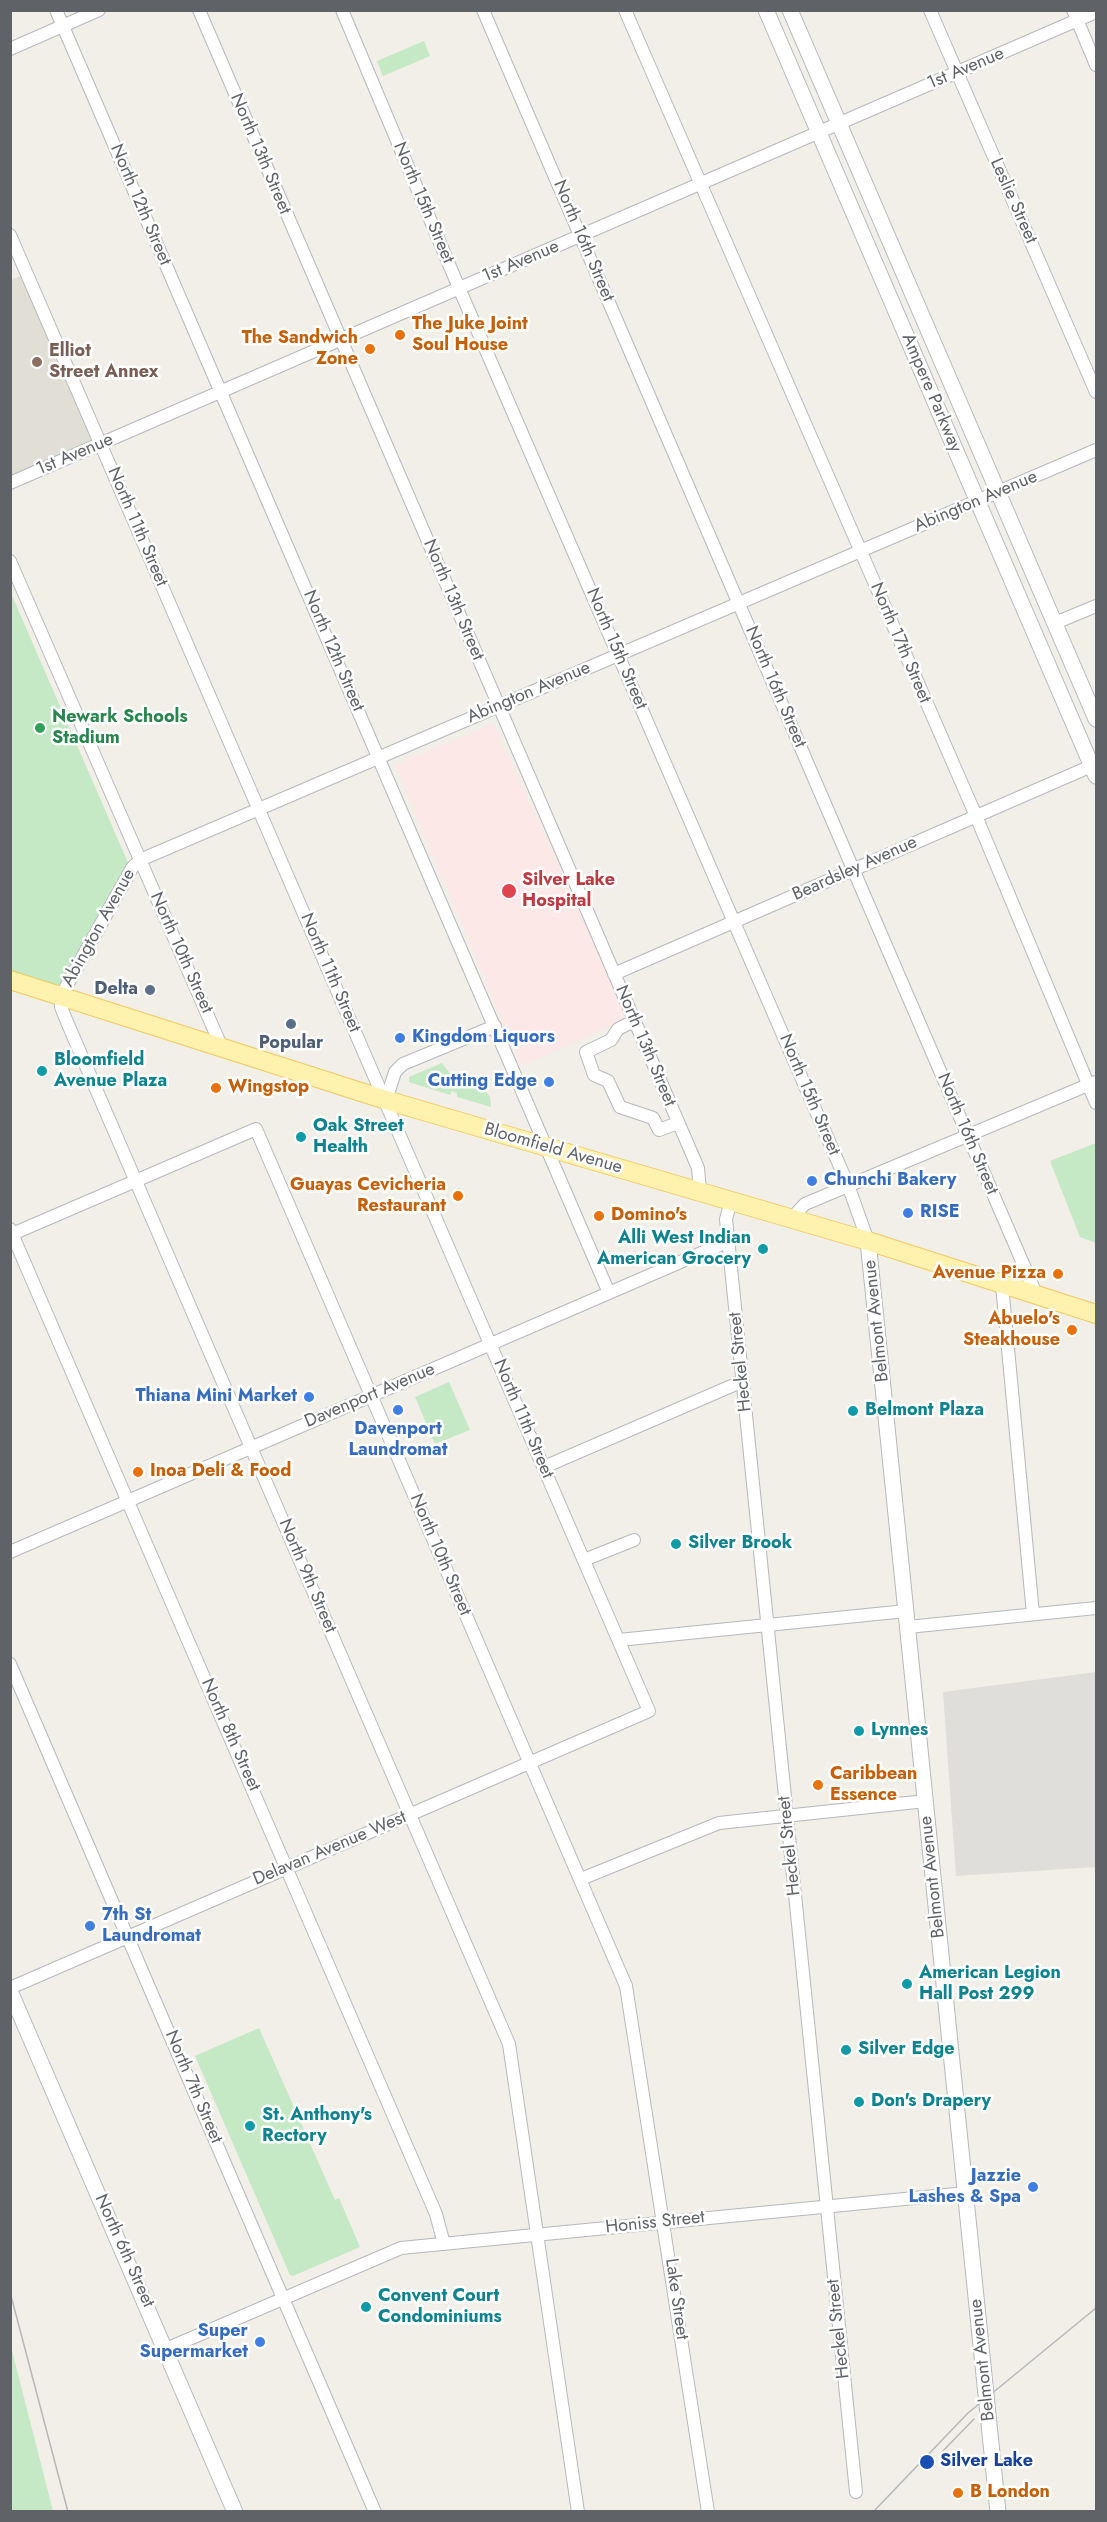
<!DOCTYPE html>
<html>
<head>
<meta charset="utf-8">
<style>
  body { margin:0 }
  #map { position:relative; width:1107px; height:2522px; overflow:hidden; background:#f1efe8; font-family:Jost,sans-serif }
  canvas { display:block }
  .frame { position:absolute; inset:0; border:12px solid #5f6368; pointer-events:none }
</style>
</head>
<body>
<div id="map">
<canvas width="1107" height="2522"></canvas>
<div class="frame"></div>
</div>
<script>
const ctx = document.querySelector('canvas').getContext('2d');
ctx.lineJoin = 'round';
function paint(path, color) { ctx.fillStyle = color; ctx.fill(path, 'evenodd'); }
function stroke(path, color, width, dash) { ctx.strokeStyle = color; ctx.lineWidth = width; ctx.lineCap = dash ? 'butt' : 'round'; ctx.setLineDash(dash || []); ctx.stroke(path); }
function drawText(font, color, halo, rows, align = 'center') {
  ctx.font = font + ' Jost,sans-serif'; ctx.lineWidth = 5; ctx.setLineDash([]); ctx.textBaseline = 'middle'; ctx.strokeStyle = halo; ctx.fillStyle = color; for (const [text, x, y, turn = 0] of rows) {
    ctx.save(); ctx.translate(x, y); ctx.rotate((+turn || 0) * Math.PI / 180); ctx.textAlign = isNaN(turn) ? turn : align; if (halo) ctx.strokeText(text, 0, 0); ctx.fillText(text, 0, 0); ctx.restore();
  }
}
const industrial = new Path2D(`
  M 1096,1672 L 1096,1867 L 956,1876 L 943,1692 Z`);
const education = new Path2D(`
  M 24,274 L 99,444 L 11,481 L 11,280 Z`);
const medical = new Path2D(`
  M 493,724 L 629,1017 L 522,1066 L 395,765 Z`);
const green = new Path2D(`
  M 424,41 L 430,56 L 383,76 L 377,61 Z
  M 10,591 L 129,865 L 57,990 L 11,977 Z
  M 442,1063 L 451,1075 L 467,1083 L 482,1086 L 490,1097 L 491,1107 L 457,1097 L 457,1093 L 452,1091 L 450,1095 L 409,1082 L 409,1077 Z
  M 1096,1143 L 1096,1243 L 1080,1237 L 1050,1161 Z
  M 449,1382 L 470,1430 L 435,1444 L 415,1397 Z
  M 259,2028 L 335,2200 L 339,2198 L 360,2247 L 293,2276 L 290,2275 L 195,2056 Z
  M 10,2343 L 53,2511 L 11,2511 Z`);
const minor = new Path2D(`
  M 56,10 L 609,1293
  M 199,10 L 698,1168 L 700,1191
  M 342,10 L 459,288 L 848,1185 L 868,1241
  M 483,10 L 1037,1296
  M 625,10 L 976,816 L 1096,1103
  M 930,10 L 1096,392
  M 1073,10 L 1096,65
  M 10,49 L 99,10
  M 10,235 L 649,1711 L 10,1988
  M 10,483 L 1096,12
  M 10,561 L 222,1048
  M 1055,623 L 1096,606
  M 614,974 L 1096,764
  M 634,1021 L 618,1029 L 611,1040 L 586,1052 L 594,1075 L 608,1081 L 620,1107 L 653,1118 L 659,1130 L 678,1123
  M 386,1100 L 395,1072 L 403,1064 L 495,1026
  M 731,1201 L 726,1219 L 856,2492
  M 791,1219 L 805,1204 L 1095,1082
  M 10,1229 L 436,2214 L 444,2244
  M 10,1235 L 256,1129 L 626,1986 L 708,2512
  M 1002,1285 L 1033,1614
  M 544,1467 L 743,1381
  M 10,1552 L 729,1241
  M 584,1560 L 634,1540
  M 908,1627 L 1096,1608
  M 619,1640 L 906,1611
  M 10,1664 L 375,2512
  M 581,1879 L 719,1823 L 926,1801
  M 166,2349 L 401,2248 L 966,2193
  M 578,2512 L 509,2044 L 67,1022 L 61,1007 L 61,996 L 132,868 L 140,860 L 1096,450`);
const tertiary = new Path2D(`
  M 766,10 L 1096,776
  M 790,10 L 1096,719
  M 868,1241 L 998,2512
  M 10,1991 L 235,2512`);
const primary = new Path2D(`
  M 10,980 L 386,1100 L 868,1241 L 1096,1314`);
const tram = new Path2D(`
  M 10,2292 L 68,2512
  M 941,2453 L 974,2419
  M 873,2512 L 968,2413 L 1096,2308`);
const markers = [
  [400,335,6,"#e8710a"],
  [370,349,6,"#e8710a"],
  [37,362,6,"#8d6e63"],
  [40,728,6,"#2e9e5b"],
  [509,891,8,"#e0444e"],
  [150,990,6,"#5c6f8a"],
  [291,1024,6,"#5c6f8a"],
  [400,1038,6,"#3f7fe0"],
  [42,1071,6,"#0f9aa8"],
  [549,1082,6,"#3f7fe0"],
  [216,1088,6,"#e8710a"],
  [301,1137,6,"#0f9aa8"],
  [812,1181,6,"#3f7fe0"],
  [458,1196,6,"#e8710a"],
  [908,1213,6,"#3f7fe0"],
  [599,1216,6,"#e8710a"],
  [763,1249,6,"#0f9aa8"],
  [1058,1274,6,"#e8710a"],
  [1072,1330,6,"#e8710a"],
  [309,1397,6,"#3f7fe0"],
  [398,1410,6,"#3f7fe0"],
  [853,1411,6,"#0f9aa8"],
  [138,1472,6,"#e8710a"],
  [676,1544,6,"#0f9aa8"],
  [859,1731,6,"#0f9aa8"],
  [818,1785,6,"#e8710a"],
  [90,1926,6,"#3f7fe0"],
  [907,1984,6,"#0f9aa8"],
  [846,2050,6,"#0f9aa8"],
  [859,2102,6,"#0f9aa8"],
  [250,2126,6,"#0f9aa8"],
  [1033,2187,6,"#3f7fe0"],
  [366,2307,6,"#0f9aa8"],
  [260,2342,6,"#3f7fe0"],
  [927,2462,8,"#1a4fb4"],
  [958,2493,6,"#e8710a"]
];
const streetNames = [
  ["1st Avenue",966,69,-23],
  ["North 13th Street",260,154,67],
  ["Leslie Street",1013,201,66],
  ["North 15th Street",423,203,67],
  ["North 12th Street",140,205,67],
  ["North 16th Street",583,241,67],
  ["1st Avenue",521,262,-23],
  ["Ampere Parkway",931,393,67],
  ["1st Avenue",75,455,-23],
  ["Abington Avenue",976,502,-23],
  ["North 11th Street",137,527,67],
  ["North 13th Street",453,600,67],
  ["North 17th Street",900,643,67],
  ["North 15th Street",616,649,67],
  ["North 12th Street",333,651,67],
  ["North 16th Street",775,687,67],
  ["Abington Avenue",529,693,-23],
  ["Beardsley Avenue",855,869,-24],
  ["Abington Avenue",99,928,-61],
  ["North 10th Street",181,953,66],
  ["North 11th Street",330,973,67],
  ["North 13th Street",645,1046,67],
  ["North 15th Street",809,1095,67],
  ["North 16th Street",967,1134,67],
  ["Bloomfield Avenue",553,1149,16],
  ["Belmont Avenue",877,1321,-96],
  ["Heckel Street",741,1362,-96],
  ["Davenport Avenue",370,1396,-23],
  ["North 11th Street",523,1419,67],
  ["North 10th Street",440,1555,67],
  ["North 9th Street",307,1576,67],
  ["North 8th Street",230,1735,66],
  ["Heckel Street",790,1846,-96],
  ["Delavan Avenue West",330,1849,-23],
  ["Belmont Avenue",933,1877,-96],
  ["North 7th Street",193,2087,67],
  ["Honiss Street",655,2223,-6],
  ["North 6th Street",124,2251,66],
  ["Lake Street",676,2299,82],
  ["Heckel Street",839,2329,-96],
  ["Belmont Avenue",983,2360,-96]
];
const foodNames = [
  ["The Juke Joint",412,325],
  ["Soul House",412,346],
  ["The Sandwich",358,339,"right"],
  ["Zone",358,360,"right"],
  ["Wingstop",228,1088],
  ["Guayas Cevicheria",446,1186,"right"],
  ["Restaurant",446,1207,"right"],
  ["Domino's",611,1216],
  ["Avenue Pizza",1046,1274,"right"],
  ["Abuelo's",1060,1320,"right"],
  ["Steakhouse",1060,1341,"right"],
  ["Inoa Deli & Food",150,1472],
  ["Caribbean",830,1775],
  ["Essence",830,1796],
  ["B London",970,2493]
];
const educationNames = [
  ["Elliot",49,352],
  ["Street Annex",49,373]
];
const leisureNames = [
  ["Newark Schools",52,718],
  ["Stadium",52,739]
];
const healthNames = [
  ["Silver Lake",522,881],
  ["Hospital",522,902]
];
const serviceNames = [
  ["Delta",138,990],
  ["Popular",291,1044,"center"]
];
const shopNames = [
  ["Kingdom Liquors",412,1038],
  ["Cutting Edge",537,1082,"right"],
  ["Chunchi Bakery",824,1181],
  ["RISE",920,1213],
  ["Thiana Mini Market",297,1397,"right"],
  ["Davenport",398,1430,"center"],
  ["Laundromat",398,1451,"center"],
  ["7th St",102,1916],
  ["Laundromat",102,1937],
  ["Jazzie",1021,2177,"right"],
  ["Lashes & Spa",1021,2198,"right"],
  ["Super",248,2332,"right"],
  ["Supermarket",248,2353,"right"]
];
const cultureNames = [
  ["Bloomfield",54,1061],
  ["Avenue Plaza",54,1082],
  ["Oak Street",313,1127],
  ["Health",313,1148],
  ["Alli West Indian",751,1239,"right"],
  ["American Grocery",751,1260,"right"],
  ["Belmont Plaza",865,1411],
  ["Silver Brook",688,1544],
  ["Lynnes",871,1731],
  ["American Legion",919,1974],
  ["Hall Post 299",919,1995],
  ["Silver Edge",858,2050],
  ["Don's Drapery",871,2102],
  ["St. Anthony's",262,2116],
  ["Rectory",262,2137],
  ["Convent Court",378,2297],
  ["Condominiums",378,2318]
];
const transitNames = [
  ["Silver Lake",940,2462]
];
paint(industrial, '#e0deda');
paint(education, '#e1ded6');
paint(medical, '#fce8e6');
paint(green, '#c5e8c5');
stroke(minor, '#b5b8bc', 14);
stroke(tertiary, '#b5b8bc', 17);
stroke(primary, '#f2c960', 20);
stroke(minor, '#fff', 12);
stroke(tertiary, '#fff', 15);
stroke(primary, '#fff2af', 18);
stroke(tram, '#b6b7b8', 1.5);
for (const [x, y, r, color] of markers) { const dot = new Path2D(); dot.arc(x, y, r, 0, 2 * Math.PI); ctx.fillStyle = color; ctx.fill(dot); stroke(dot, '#fff', 2); }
drawText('18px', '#5f6368', '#fff', streetNames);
drawText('bold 18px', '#c56008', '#fff', foodNames, 'left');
drawText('bold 18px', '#785e54', '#fff', educationNames, 'left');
drawText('bold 18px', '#27864d', '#fff', leisureNames, 'left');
drawText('bold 18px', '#be3a42', '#fff', healthNames, 'left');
drawText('bold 18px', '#4e5e75', '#fff', serviceNames, 'right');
drawText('bold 18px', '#366cbe', '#fff', shopNames, 'left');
drawText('bold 18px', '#0d838f', '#fff', cultureNames, 'left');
drawText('bold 18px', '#164399', '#fff', transitNames, 'left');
</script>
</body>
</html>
